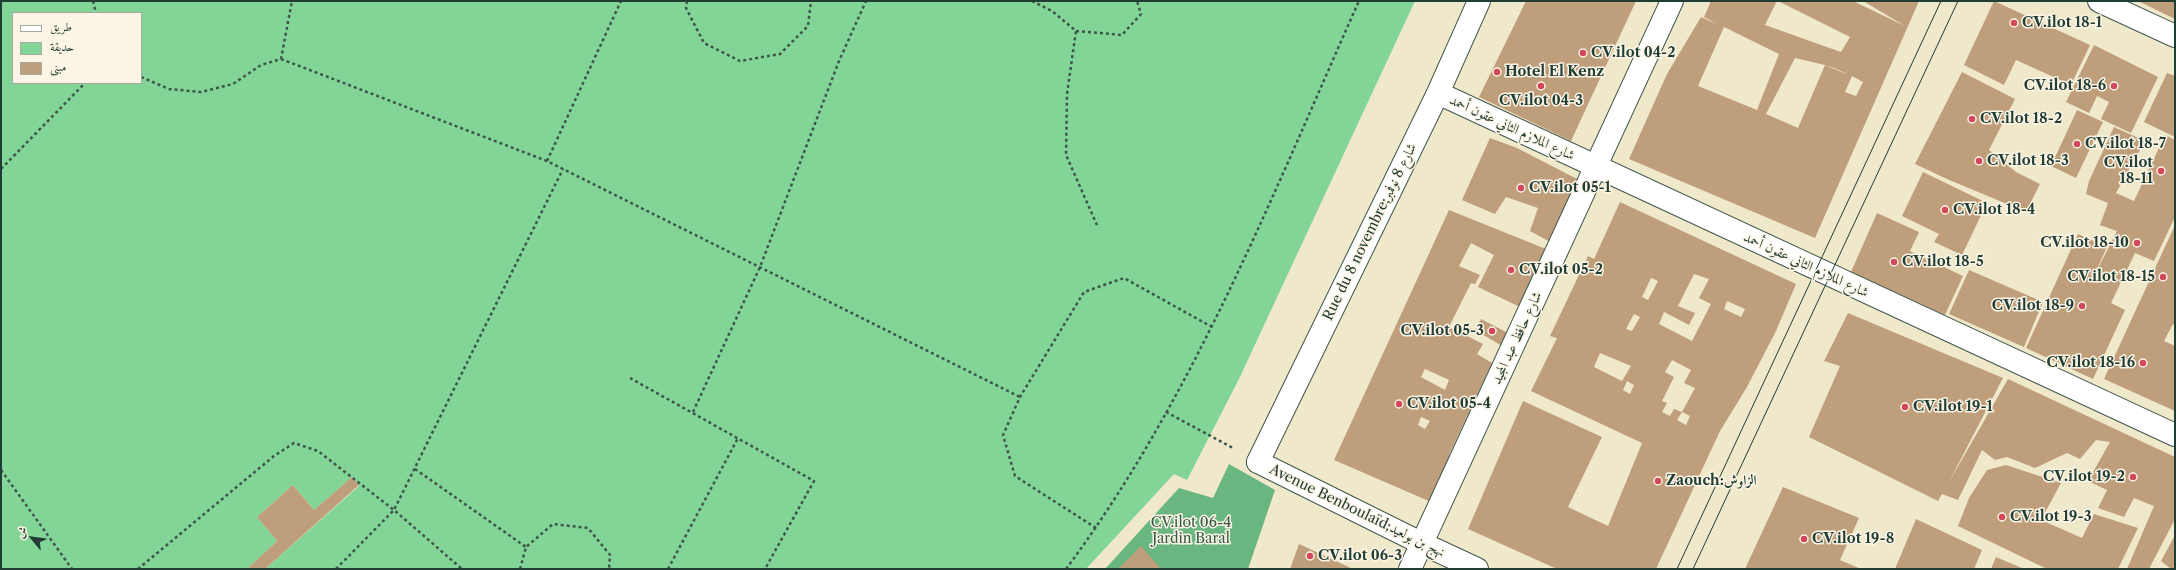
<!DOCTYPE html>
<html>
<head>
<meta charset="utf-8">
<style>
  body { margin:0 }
  #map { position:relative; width:2176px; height:570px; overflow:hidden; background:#f0e8cb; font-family:"Libre Caslon Text",Amiri,serif }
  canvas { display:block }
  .frame { position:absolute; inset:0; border:2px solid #1f3d34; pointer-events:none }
  .legend { position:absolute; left:12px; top:12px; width:130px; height:72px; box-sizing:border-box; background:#fcf5e5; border:1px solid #a4ab9e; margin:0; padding:5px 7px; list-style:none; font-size:12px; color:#1f3d34 }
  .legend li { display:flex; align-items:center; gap:8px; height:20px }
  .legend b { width:20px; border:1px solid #a4ab9e }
  .north { position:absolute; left:12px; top:518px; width:40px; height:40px; -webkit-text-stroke:3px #fcf5e5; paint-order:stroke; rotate:299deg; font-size:11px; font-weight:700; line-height:16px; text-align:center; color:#1f3d34 }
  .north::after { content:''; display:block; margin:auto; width:14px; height:18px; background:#1f3d34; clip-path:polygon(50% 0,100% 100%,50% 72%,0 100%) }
</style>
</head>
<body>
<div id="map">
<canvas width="2176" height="570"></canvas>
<div class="frame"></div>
<ul class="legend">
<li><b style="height:5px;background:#fff"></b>طريق</li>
<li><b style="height:11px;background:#82d597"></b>حديقة</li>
<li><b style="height:11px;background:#bf9e7c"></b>مبنى</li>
</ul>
<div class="north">ش</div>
</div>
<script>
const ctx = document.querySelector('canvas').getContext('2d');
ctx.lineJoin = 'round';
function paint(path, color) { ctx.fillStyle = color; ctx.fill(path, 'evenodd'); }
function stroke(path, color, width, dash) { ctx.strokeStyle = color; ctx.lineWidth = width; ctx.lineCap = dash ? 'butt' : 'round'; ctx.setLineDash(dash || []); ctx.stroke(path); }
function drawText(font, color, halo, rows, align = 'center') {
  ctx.font = font + ' "Libre Caslon Text",Amiri,serif'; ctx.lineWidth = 3; ctx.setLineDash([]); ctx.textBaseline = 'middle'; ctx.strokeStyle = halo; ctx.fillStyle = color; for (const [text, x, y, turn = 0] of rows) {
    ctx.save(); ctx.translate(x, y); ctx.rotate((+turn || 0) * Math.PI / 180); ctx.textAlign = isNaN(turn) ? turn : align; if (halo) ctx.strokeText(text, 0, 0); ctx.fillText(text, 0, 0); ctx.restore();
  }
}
const green = new Path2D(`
  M 1,1 L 1415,1 L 1239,379 L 1187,480 L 1174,474 L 1086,569 L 265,569 L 359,486 L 352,477 L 314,510 L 293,485 L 257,517 L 277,541 L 247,569 L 1,569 ZM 13,13 L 141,13 L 141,83 L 13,83 Z`);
const forest = new Path2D(`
  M 1229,464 L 1275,490 L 1248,569 L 1105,569 L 1179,488 L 1213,498 Z`);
const building = new Path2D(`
  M 1526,1 L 1636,1 L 1571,141 L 1479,97 Z
  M 1711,1 L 1777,1 L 1765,25 L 1841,52 L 1850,37 L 1778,1 L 1853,1 L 1905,26 L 1863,1 L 1919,1 L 1815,238 L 1629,159 L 1667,74 L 1701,17 L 1717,24 L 1704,17 ZM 1724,27 L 1779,54 L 1757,110 L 1698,86 ZM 1795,58 L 1825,65 L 1798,128 L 1766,114 ZM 1825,65 L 1834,68 L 1847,74 L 1846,74 ZM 1852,76 L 1863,82 L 1856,96 L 1845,92 Z
  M 1994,1 L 2090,45 L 2071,85 L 2016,60 L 2004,85 L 1964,65 Z
  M 2138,1 L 2175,1 L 2175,19 Z
  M 2094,45 L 2158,77 L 2131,133 L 2101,119 L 2109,102 L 2097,96 L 2089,113 L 2066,102 Z
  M 1962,72 L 2015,99 L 1989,150 L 2016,172 L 2040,184 L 2026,212 L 1947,179 L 1915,164 Z
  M 2167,73 L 2175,76 L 2175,137 L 2144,122 Z
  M 2077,110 L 2103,122 L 2076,178 L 2051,166 Z
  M 2114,127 L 2145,141 L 2116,193 L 2134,201 L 2165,135 L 2175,140 L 2175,217 L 2154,261 L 2135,253 L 2111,303 L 2125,310 L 2093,379 L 2026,348 L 2078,234 L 2107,247 L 2092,280 L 2117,231 L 2100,225 L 2108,203 L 2086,194 L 2089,181 Z
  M 1490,138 L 1517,148 L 1579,180 L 1552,243 L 1530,231 L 1538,208 L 1506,197 L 1495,214 L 1462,200 Z
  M 1923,172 L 1987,203 L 1962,255 L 1934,242 L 1939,234 L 1902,216 Z
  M 1620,202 L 1796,284 L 1776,331 L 1747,387 L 1720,431 L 1656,569 L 1557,569 L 1468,529 L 1523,401 L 1602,437 L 1568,507 L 1608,526 L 1642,443 L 1531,391 L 1557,338 L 1550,336 L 1588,256 L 1594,259 ZM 1694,274 L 1709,279 L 1699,298 L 1711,304 L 1692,341 L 1659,324 L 1664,312 L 1689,325 L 1695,313 L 1678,306 ZM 1651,278 L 1658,281 L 1648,300 L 1642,297 ZM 1727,301 L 1745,309 L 1741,317 L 1724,309 ZM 1634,314 L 1640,317 L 1632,331 L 1626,329 ZM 1600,353 L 1631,366 L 1622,381 L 1594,367 ZM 1672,360 L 1691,370 L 1684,383 L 1695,388 L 1682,412 L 1674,409 L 1670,416 L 1662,412 L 1667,403 L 1662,401 L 1674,377 L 1665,372 ZM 1627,381 L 1634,385 L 1630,394 L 1623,390 ZM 1682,412 L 1690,416 L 1686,425 L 1677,420 Z
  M 1449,210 L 1546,249 L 1520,307 L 1478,287 L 1494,255 L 1471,243 L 1459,266 L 1480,275 L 1475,284 L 1471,283 L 1449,327 L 1483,344 L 1477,354 L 1492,363 L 1449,455 L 1452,456 L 1431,502 L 1334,460 ZM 1425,369 L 1449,380 L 1445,390 L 1421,377 ZM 1421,417 L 1430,421 L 1425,429 L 1418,425 Z
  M 1877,213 L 1919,232 L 1910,251 L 1963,276 L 1945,315 L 1851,272 Z
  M 2175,225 L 2175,325 L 2173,324 L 2164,341 L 2175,346 L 2175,411 L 2104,379 Z
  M 1969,270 L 2043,302 L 2024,347 L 1949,314 Z
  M 1848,313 L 2003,378 L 1949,482 L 2008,379 L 2175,457 L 2175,519 L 2149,569 L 2127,569 L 2154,506 L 2134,498 L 2124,517 L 2098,508 L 2107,490 L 2088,481 L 2110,442 L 2096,440 L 2080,459 L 2067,453 L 2035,468 L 2007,457 L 1995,460 L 1982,450 L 1958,500 L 1942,494 L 1938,501 L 1809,437 L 1840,366 L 1824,361 Z
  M 1481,319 L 1508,333 L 1502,346 L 1475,330 Z
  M 2006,465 L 2061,483 L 2041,520 L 2082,538 L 2094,514 L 2138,528 L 2118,569 L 2047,569 L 1958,526 L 1969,498 L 1987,470 Z
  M 352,477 L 359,485 L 265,569 L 247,569 L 277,541 L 257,517 L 293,485 L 314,510 Z
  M 1783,487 L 1859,518 L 1840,560 L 1861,569 L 1745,569 Z
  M 1916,519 L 1982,550 L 1974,569 L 1895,569 Z
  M 2175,535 L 2175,569 L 2171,569 L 2161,561 Z
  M 1299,544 L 1353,569 L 1290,569 Z
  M 1141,546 L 1161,569 L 1118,569 Z
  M 1996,557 L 2024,569 L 1991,569 Z`);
const path = new Path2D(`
  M 93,1 L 96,13
  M 687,1 L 686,8 L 704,43 L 740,61 L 780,54 L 808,26 L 811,1
  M 1032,1 L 1052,11 L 1076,31 L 1067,94 L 1066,155 L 1097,225
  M 1076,31 L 1122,35 L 1141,14 L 1137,1
  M 281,59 L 547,161 L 1020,397
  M 141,77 L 169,89 L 201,92 L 233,84 L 261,65 L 281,59 L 292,1
  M 547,161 L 621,1
  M 1,169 L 85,83
  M 630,378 L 814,481 L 765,569
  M 693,412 L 760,267 L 839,61 L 866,1
  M 1166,412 L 1233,448
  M 415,469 L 526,547
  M 1,470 L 72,569
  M 1096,528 L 1015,476 L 1003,435 L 1020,397 L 1084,292 L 1124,278 L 1212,327
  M 138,569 L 274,456 L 294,443 L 318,451 L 394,510 L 462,569
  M 336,569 L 394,510 L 563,169
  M 520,569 L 526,547 L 553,524 L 588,528 L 610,555 L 609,569
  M 668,569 L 738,438
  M 1066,569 C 1194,397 1272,195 1359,1`);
const minor = new Path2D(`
  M 2099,1 L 2175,36
  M 1438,93 L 2175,435
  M 1258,462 L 1438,93 L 1479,1
  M 1410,569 L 1672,1`);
const tertiary = new Path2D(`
  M 1258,462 L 1421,543 L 1477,569`);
const tram = new Path2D(`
  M 1677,569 L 1941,1
  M 1693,569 L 1958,1`);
const markers = [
  [2014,23,4,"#d1495b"],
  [1583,53,4,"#d1495b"],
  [1497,72,4,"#d1495b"],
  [1541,86,4,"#d1495b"],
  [2114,86,4,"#d1495b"],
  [1972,119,4,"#d1495b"],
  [2077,144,4,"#d1495b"],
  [1979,161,4,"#d1495b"],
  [2161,171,4,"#d1495b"],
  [1521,188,4,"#d1495b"],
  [1945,210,4,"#d1495b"],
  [2137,243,4,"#d1495b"],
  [1894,262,4,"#d1495b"],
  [1511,270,4,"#d1495b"],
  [2163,277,4,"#d1495b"],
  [2082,306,4,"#d1495b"],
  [1492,331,4,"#d1495b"],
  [2143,363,4,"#d1495b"],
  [1399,404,4,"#d1495b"],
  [1905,407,4,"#d1495b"],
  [2133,477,4,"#d1495b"],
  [1658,481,4,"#d1495b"],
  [2002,517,4,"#d1495b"],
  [1804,539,4,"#d1495b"],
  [1310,556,4,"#d1495b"]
];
const poiNames = [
  ["CV.ilot 18-1",2022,23],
  ["CV.ilot 04-2",1591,53],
  ["Hotel El Kenz",1505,72],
  ["CV.ilot 18-6",2106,86,"right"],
  ["CV.ilot 04-3",1541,101,"center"],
  ["CV.ilot 18-2",1980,119],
  ["CV.ilot 18-7",2085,144],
  ["CV.ilot 18-3",1987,161],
  ["CV.ilot",2153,163,"right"],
  ["18-11",2153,179,"right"],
  ["CV.ilot 05-1",1529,188],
  ["CV.ilot 18-4",1953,210],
  ["CV.ilot 18-10",2129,243,"right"],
  ["CV.ilot 18-5",1902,262],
  ["CV.ilot 05-2",1519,270],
  ["CV.ilot 18-15",2155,277,"right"],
  ["CV.ilot 18-9",2074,306,"right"],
  ["CV.ilot 05-3",1484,331,"right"],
  ["CV.ilot 18-16",2135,363,"right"],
  ["CV.ilot 05-4",1407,404],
  ["CV.ilot 19-1",1913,407],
  ["CV.ilot 19-2",2125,477,"right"],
  ["Zaouch:الزاوش",1666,481],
  ["CV.ilot 19-3",2010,517],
  ["CV.ilot 19-8",1812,539],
  ["CV.ilot 06-3",1318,556]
];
const streetNames = [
  ["شارع الملازم الثاني عقون أحمد",1512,128,25],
  ["Rue du 8 novembre;شارع 8 نوفمبر",1370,232,-64],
  ["شارع الملازم الثاني عقون أحمد",1806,265,25],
  ["شارع حافظ عبد المجيد",1517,338,-65],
  ["Avenue Benboulaïd;نهج بن بولعيد",1357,511,26]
];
const parkNames = [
  ["CV.ilot 06-4",1191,523],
  ["Jardin Baral",1191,539]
];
paint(green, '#82d597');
paint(forest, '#69b680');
paint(building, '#bf9e7c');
stroke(minor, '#3e574b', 24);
stroke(tertiary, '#3e574b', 24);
stroke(path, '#3e574b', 2.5, [3, 3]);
stroke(minor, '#fff', 22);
stroke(tertiary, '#fff', 22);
stroke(tram, '#1f3d34', 1);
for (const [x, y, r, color] of markers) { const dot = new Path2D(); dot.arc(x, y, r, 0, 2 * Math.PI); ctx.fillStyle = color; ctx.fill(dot); stroke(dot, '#fcf5e5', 1.5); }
drawText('bold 14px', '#1f3d34', '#fcf5e5', poiNames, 'left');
drawText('14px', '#1f3d34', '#fcf5e5', streetNames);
drawText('14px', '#335b48', '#fcf5e5', parkNames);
</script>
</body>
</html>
